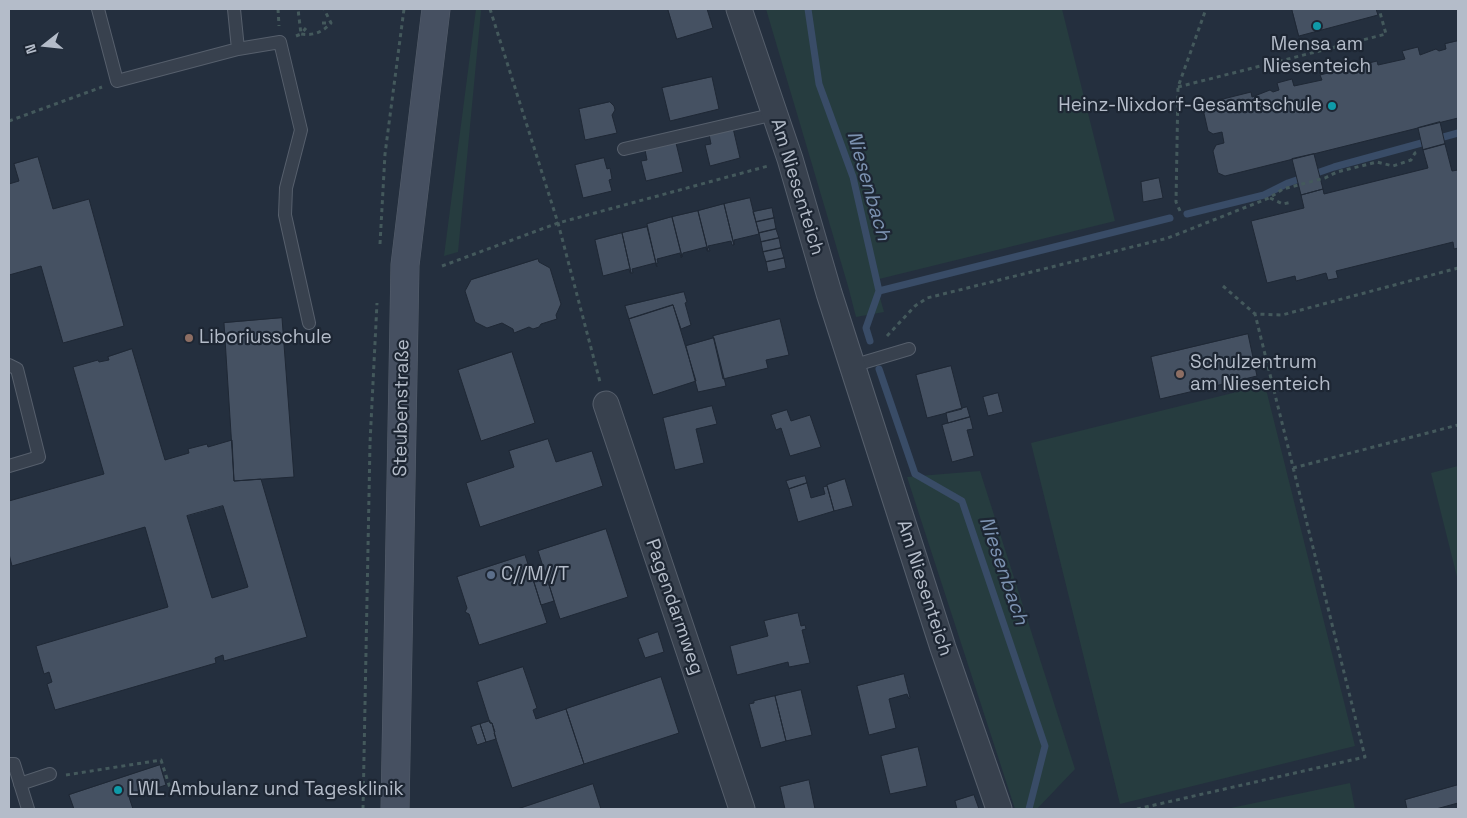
<!DOCTYPE html>
<html>
<head>
<meta charset="utf-8">
<style>
  body { margin:0 }
  #map { position:relative; width:1467px; height:818px; overflow:hidden; background:#242f3e; font-family:"Space Grotesk",sans-serif }
  canvas { display:block }
  .frame { position:absolute; inset:0; border:10px solid #b4bcc9; pointer-events:none }
  .north { position:absolute; left:20px; top:20px; width:50px; height:50px; -webkit-text-stroke:4px #1d2633; paint-order:stroke; rotate:254deg; font-size:14px; font-weight:700; line-height:20px; text-align:center; color:#b4bcc9 }
  .north::after { content:''; display:block; margin:auto; width:18px; height:22px; background:#b4bcc9; clip-path:polygon(50% 0,100% 100%,50% 72%,0 100%) }
</style>
</head>
<body>
<div id="map">
<canvas width="1467" height="818"></canvas>
<div class="frame"></div>
<div class="north">N</div>
</div>
<script>
const ctx = document.querySelector('canvas').getContext('2d');
ctx.lineJoin = 'round';
function paint(path, color) { ctx.fillStyle = color; ctx.fill(path, 'evenodd'); }
function stroke(path, color, width, dash) { ctx.strokeStyle = color; ctx.lineWidth = width; ctx.lineCap = dash ? 'butt' : 'round'; ctx.setLineDash(dash || []); ctx.stroke(path); }
function drawText(font, color, halo, rows, align = 'center') {
  ctx.font = font + ' "Space Grotesk",sans-serif'; ctx.lineWidth = 4.5; ctx.setLineDash([]); ctx.textBaseline = 'middle'; ctx.strokeStyle = halo; ctx.fillStyle = color; for (const [text, x, y, turn = 0] of rows) {
    ctx.save(); ctx.translate(x, y); ctx.rotate((+turn || 0) * Math.PI / 180); ctx.textAlign = isNaN(turn) ? turn : align; if (halo) ctx.strokeText(text, 0, 0); ctx.fillText(text, 0, 0); ctx.restore();
  }
}
const green = new Path2D(`
  M 476,9 L 480,9 L 481,11 L 458,252 L 444,256 Z
  M 766,9 L 1062,9 L 1115,221 L 875,280 L 884,312 L 856,317 L 848,286 Z
  M 1265,385 L 1355,746 L 1120,804 L 1031,443 Z
  M 1458,466 L 1458,581 L 1431,473 Z
  M 980,471 L 1075,769 L 1037,809 L 1015,809 L 907,477 Z
  M 1350,783 L 1355,809 L 1226,809 Z`);
const stream = new Path2D(`
  M 808,9 L 819,84 L 853,177 L 879,291 L 866,328 L 870,341
  M 1187,214 L 1264,195 L 1288,183 L 1334,167 L 1458,133
  M 879,291 L 1170,218
  M 879,369 L 915,474 L 962,501 L 1045,746 L 1029,809`);
const building = new Path2D(`
  M 668,9 L 707,9 L 713,28 L 677,39 Z
  M 1292,9 L 1376,9 L 1378,15 L 1299,36 Z
  M 1458,41 L 1458,118 L 1225,176 L 1218,173 L 1213,151 L 1216,145 L 1224,143 L 1222,132 L 1213,134 L 1208,131 L 1203,109 L 1207,103 L 1251,92 L 1252,97 L 1270,90 L 1273,92 L 1279,90 L 1277,83 L 1292,79 L 1294,86 L 1322,80 L 1320,75 L 1377,61 L 1378,65 L 1405,59 L 1402,51 L 1418,47 L 1420,55 L 1436,49 L 1439,51 L 1446,49 L 1445,44 Z
  M 712,77 L 719,109 L 670,121 L 662,88 Z
  M 610,102 L 614,106 L 615,110 L 612,115 L 617,133 L 585,140 L 579,109 Z
  M 1440,122 L 1445,144 L 1423,150 L 1418,128 Z
  M 733,128 L 740,158 L 710,166 L 705,145 L 711,144 L 709,134 Z
  M 676,143 L 683,172 L 646,181 L 641,161 L 647,160 L 645,150 Z
  M 1445,144 L 1452,171 L 1458,170 L 1458,248 L 1454,249 L 1453,242 L 1336,271 L 1338,278 L 1328,280 L 1326,273 L 1296,281 L 1295,276 L 1267,283 L 1251,221 L 1304,208 L 1301,195 L 1323,189 L 1324,194 L 1428,168 L 1423,150 Z
  M 1314,154 L 1323,189 L 1301,195 L 1292,159 Z
  M 38,157 L 53,209 L 89,199 L 124,326 L 63,343 L 41,266 L 9,275 L 9,184 L 19,181 L 14,164 Z
  M 604,158 L 607,169 L 610,168 L 612,179 L 609,180 L 612,191 L 583,198 L 575,165 Z
  M 1159,178 L 1163,198 L 1143,202 L 1141,182 Z
  M 750,198 L 759,234 L 734,240 L 734,245 L 724,204 Z
  M 724,204 L 734,245 L 732,245 L 731,241 L 708,246 L 710,251 L 708,251 L 698,211 Z
  M 772,208 L 774,218 L 756,222 L 753,212 Z
  M 698,211 L 708,251 L 707,251 L 706,247 L 683,253 L 682,257 L 672,217 Z
  M 672,217 L 682,257 L 681,258 L 680,253 L 657,259 L 658,263 L 656,264 L 647,224 Z
  M 774,218 L 776,229 L 759,233 L 756,222 Z
  M 647,227 L 657,267 L 655,263 L 632,269 L 633,273 L 631,273 L 622,233 Z
  M 776,229 L 779,238 L 761,242 L 759,233 Z
  M 622,233 L 631,273 L 630,273 L 629,269 L 603,276 L 595,240 Z
  M 779,238 L 781,248 L 763,252 L 761,242 Z
  M 781,248 L 784,258 L 766,262 L 763,252 Z
  M 784,258 L 786,268 L 768,272 L 766,262 Z
  M 538,259 L 539,262 L 550,268 L 561,304 L 556,315 L 557,319 L 541,324 L 539,327 L 533,329 L 529,327 L 514,333 L 513,329 L 502,323 L 487,328 L 475,322 L 465,291 L 471,280 Z
  M 684,292 L 687,302 L 685,303 L 691,325 L 681,329 L 673,305 L 629,319 L 625,306 Z
  M 673,305 L 696,381 L 653,395 L 629,319 Z
  M 282,318 L 294,477 L 234,481 L 224,323 Z
  M 780,319 L 789,355 L 766,360 L 768,368 L 723,379 L 713,336 Z
  M 1248,334 L 1257,376 L 1160,399 L 1151,357 Z
  M 714,338 L 726,386 L 698,392 L 686,346 Z
  M 132,349 L 165,460 L 189,453 L 188,449 L 207,444 L 208,447 L 232,440 L 234,481 L 261,479 L 307,637 L 224,661 L 223,655 L 215,658 L 216,663 L 55,710 L 47,684 L 52,682 L 49,672 L 44,674 L 36,646 L 168,607 L 145,527 L 12,566 L 9,554 L 9,501 L 104,474 L 73,367 L 98,360 L 99,362 L 109,360 L 108,357 ZM 223,506 L 248,587 L 212,598 L 187,516 Z
  M 512,352 L 535,423 L 481,441 L 458,370 Z
  M 951,366 L 962,409 L 927,418 L 916,375 Z
  M 998,393 L 1003,412 L 988,416 L 983,397 Z
  M 712,406 L 717,424 L 696,429 L 704,463 L 675,470 L 663,418 Z
  M 967,407 L 970,417 L 948,423 L 946,413 Z
  M 787,410 L 791,421 L 810,415 L 821,447 L 790,456 L 781,428 L 776,430 L 771,415 Z
  M 970,417 L 973,429 L 967,430 L 974,456 L 952,462 L 942,425 Z
  M 548,439 L 556,462 L 592,451 L 603,486 L 480,527 L 466,483 L 514,467 L 509,451 Z
  M 805,476 L 807,483 L 789,489 L 786,481 Z
  M 845,479 L 853,506 L 834,511 L 827,485 Z
  M 807,483 L 811,498 L 825,494 L 823,487 L 827,486 L 834,511 L 798,522 L 789,489 Z
  M 606,529 L 628,597 L 560,619 L 538,551 Z
  M 525,555 L 547,623 L 479,645 L 469,614 L 465,612 L 467,608 L 457,577 Z
  M 547,578 L 554,601 L 541,605 L 534,582 Z
  M 798,613 L 801,626 L 805,625 L 806,629 L 802,630 L 810,663 L 789,667 L 788,662 L 737,675 L 730,646 L 768,636 L 764,621 Z
  M 658,632 L 664,652 L 645,658 L 638,639 Z
  M 523,667 L 537,708 L 533,710 L 536,719 L 566,709 L 584,764 L 512,788 L 494,733 L 495,732 L 492,723 L 490,723 L 477,682 Z
  M 904,674 L 910,698 L 909,699 L 907,694 L 889,699 L 896,728 L 869,735 L 857,686 Z
  M 661,677 L 679,733 L 584,764 L 566,709 Z
  M 801,690 L 812,735 L 786,741 L 775,696 Z
  M 775,696 L 786,741 L 761,748 L 749,704 L 754,703 L 754,701 Z
  M 490,721 L 490,723 L 492,723 L 496,739 L 486,742 L 480,724 Z
  M 480,724 L 486,742 L 477,745 L 471,727 Z
  M 918,747 L 927,786 L 890,794 L 881,756 Z
  M 160,765 L 166,785 L 129,797 L 133,809 L 74,809 L 69,795 Z
  M 809,780 L 815,809 L 785,809 L 780,787 Z
  M 593,784 L 601,809 L 518,809 Z
  M 1458,785 L 1458,803 L 1436,809 L 1407,809 L 1405,800 Z
  M 974,795 L 979,809 L 957,809 L 955,801 Z`);
const path = new Path2D(`
  M 278,9 L 279,26
  M 490,9 L 558,223 L 600,382
  M 322,23 L 330,23
  M 306,28 L 301,34 C 313,36 323,32 331,23 L 324,9
  M 296,36 L 301,34 L 298,9
  M 1178,87 L 1386,34 L 1379,9
  M 9,121 L 102,87
  M 1457,150 L 1458,150
  M 1270,198 L 1283,204 L 1292,202
  M 1180,211 L 1176,202 L 1178,87 L 1206,9
  M 380,244 L 385,154 L 404,9
  M 442,266 L 558,223 L 768,166
  M 1223,286 L 1255,314 L 1282,315 L 1458,268
  M 887,336 L 915,306 L 927,298 L 1168,238 L 1269,198 L 1283,189 L 1325,178 L 1337,172 L 1377,162 L 1393,166 L 1411,160 L 1415,153 L 1419,152
  M 1293,468 L 1458,425
  M 66,775 L 161,760 L 170,788
  M 363,809 L 370,443 L 377,303
  M 1137,809 L 1365,757 L 1255,314`);
const lane = new Path2D(`
  M 98,9 L 117,81 L 238,49 L 234,9
  M 238,49 L 280,42 L 301,130 L 286,188 L 285,215 L 309,323
  M 624,149 L 775,114
  M 9,365 L 17,369 L 39,457 L 9,466
  M 852,366 L 909,349
  M 9,764 L 14,764 L 28,809
  M 20,784 L 50,774`);
const street = new Path2D(`
  M 739,9 L 790,159 L 829,293 L 943,648 L 999,809
  M 606,404 L 742,809`);
const secondary = new Path2D(`
  M 395,809 L 405,265 L 436,9`);
const markers = [
  [1317,26,5,"#0f9aa8"],
  [1332,106,5,"#0f9aa8"],
  [189,338,5,"#8d6e63"],
  [1180,374,5,"#8d6e63"],
  [491,575,5,"#5c6f8a"],
  [118,790,5,"#0f9aa8"]
];
const poiNames = [
  ["Mensa am",1317,45,"center"],
  ["Niesenteich",1317,67,"center"],
  ["Heinz-Nixdorf-Gesamtschule",1322,106,"right"],
  ["Liboriusschule",199,338],
  ["Schulzentrum",1190,363],
  ["am Niesenteich",1190,385],
  ["C//M//T",501,575],
  ["LWL Ambulanz und Tagesklinik",128,790]
];
const streetNames = [
  ["Am Niesenteich",797,187,73],
  ["Steubenstraße",402,408,-89],
  ["Am Niesenteich",924,588,72],
  ["Pagendarmweg",674,607,71]
];
const waterNames = [
  ["Niesenbach",868,186,74],
  ["Niesenbach",1003,571,71]
];
paint(green, '#263c3f');
stroke(stream, '#394c67', 7);
paint(building, '#455162');
stroke(building, '#1f2835', 1);
stroke(lane, '#565f6c', 14);
stroke(street, '#565f6c', 27);
stroke(secondary, '#565f6c', 29);
stroke(path, '#44595c', 3, [4, 4]);
stroke(lane, '#38414e', 12);
stroke(street, '#38414e', 25);
stroke(secondary, '#465061', 28);
for (const [x, y, r, color] of markers) { const dot = new Path2D(); dot.arc(x, y, r, 0, 2 * Math.PI); ctx.fillStyle = color; ctx.fill(dot); stroke(dot, '#1d2633', 2); }
drawText('19px', '#b4bcc9', '#1d2633', poiNames, 'left');
drawText('19px', '#b4bcc9', '#1d2633', streetNames);
drawText('italic 20px', '#7c92b1', '#1d2633', waterNames);
</script>
</body>
</html>
